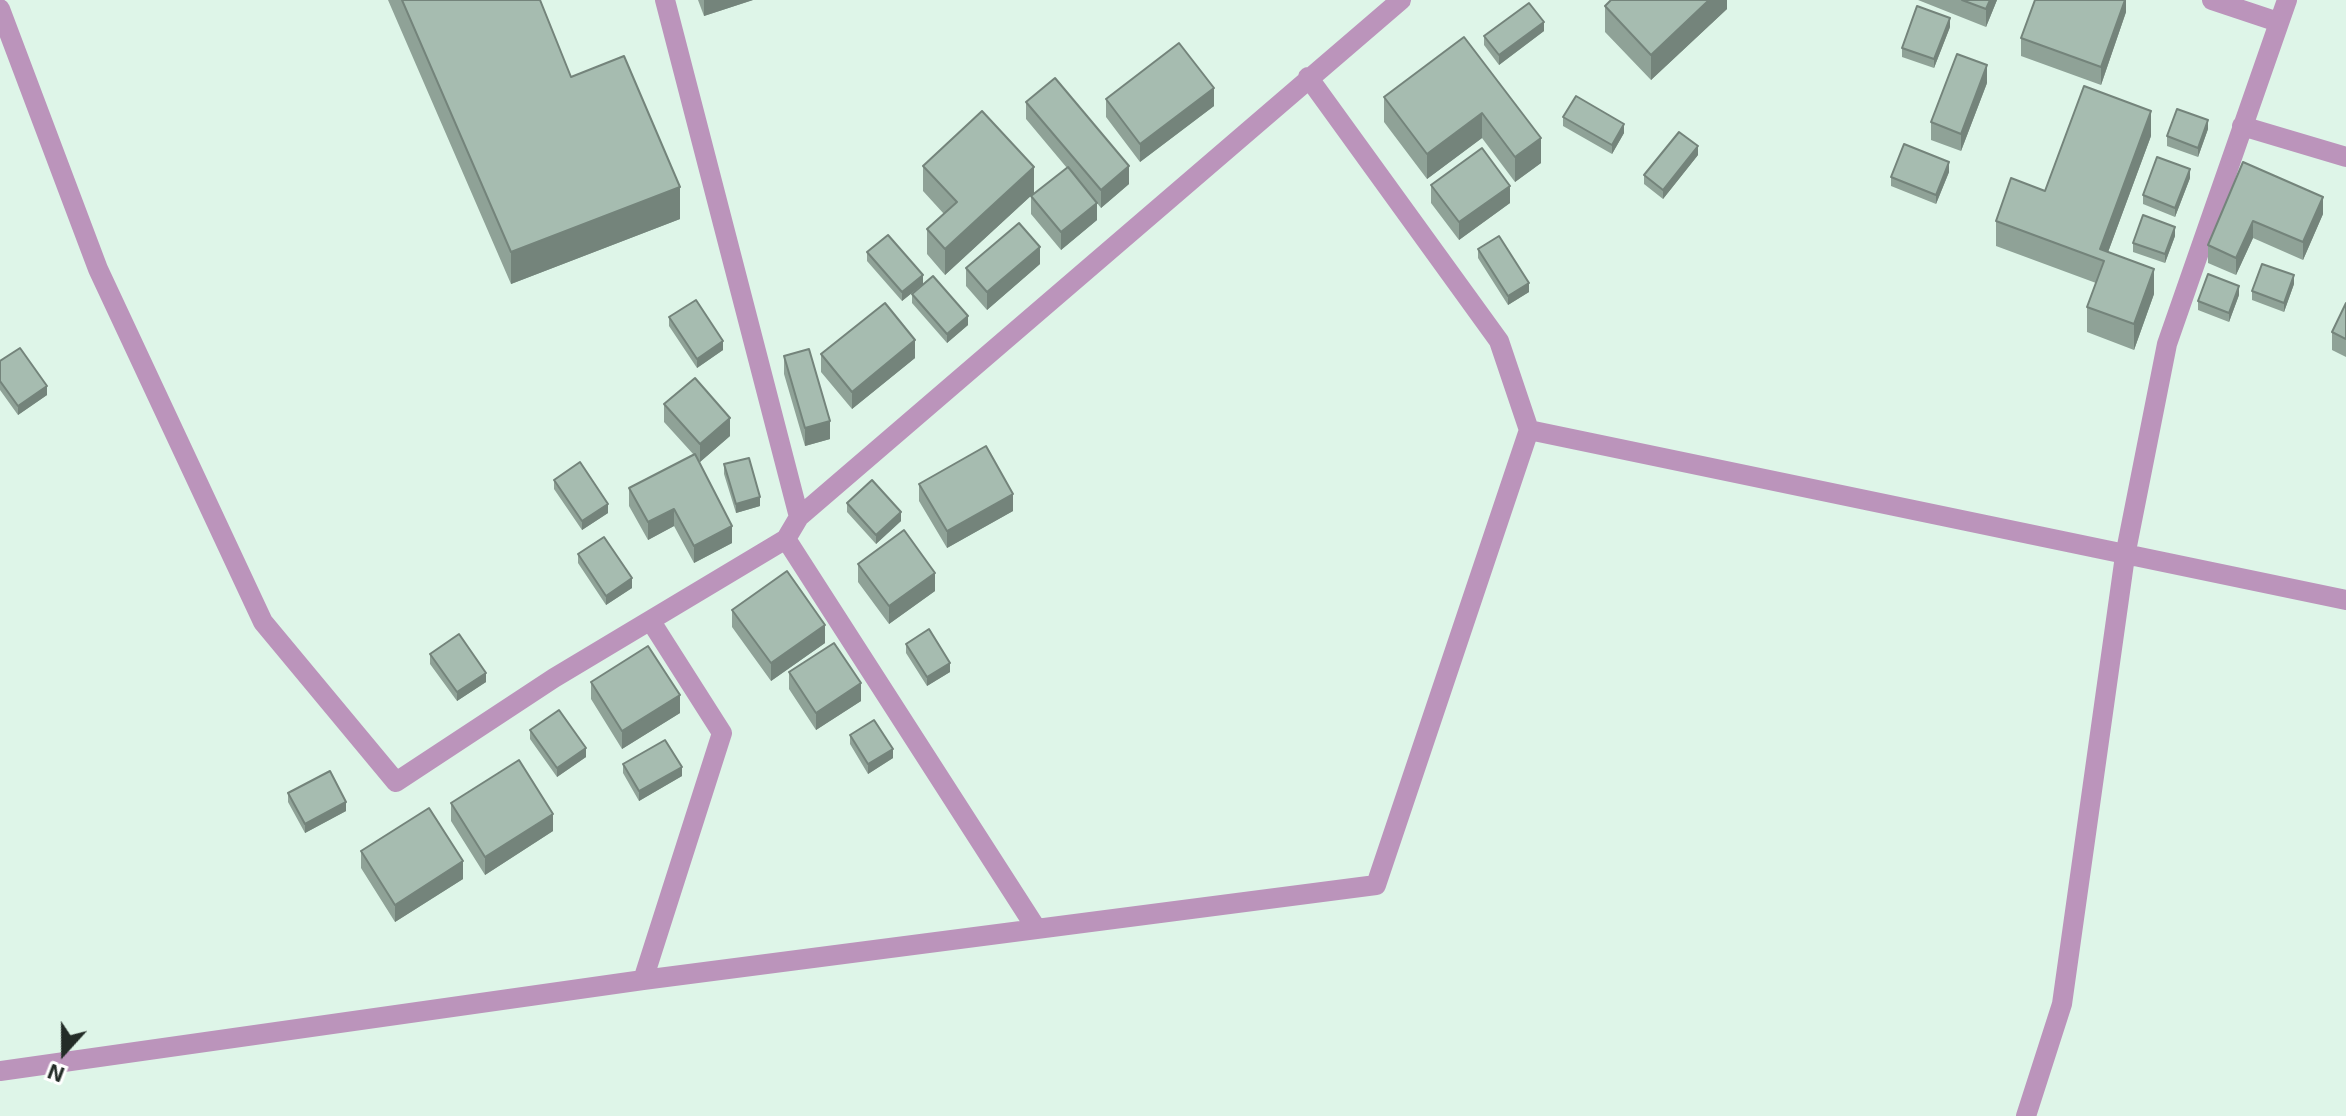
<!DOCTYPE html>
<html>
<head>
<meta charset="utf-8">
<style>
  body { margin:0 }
  #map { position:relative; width:2346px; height:1116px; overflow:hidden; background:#def5e8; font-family:"Exo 2",sans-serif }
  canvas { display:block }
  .north { position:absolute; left:24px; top:1012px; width:80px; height:80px; -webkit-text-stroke:6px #fff; paint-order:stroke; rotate:201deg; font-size:22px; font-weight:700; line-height:32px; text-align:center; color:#232c27 }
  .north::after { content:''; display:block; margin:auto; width:28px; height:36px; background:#232c27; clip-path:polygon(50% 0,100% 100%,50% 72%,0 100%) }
</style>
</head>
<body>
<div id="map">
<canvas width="2346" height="1116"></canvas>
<div class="north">N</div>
</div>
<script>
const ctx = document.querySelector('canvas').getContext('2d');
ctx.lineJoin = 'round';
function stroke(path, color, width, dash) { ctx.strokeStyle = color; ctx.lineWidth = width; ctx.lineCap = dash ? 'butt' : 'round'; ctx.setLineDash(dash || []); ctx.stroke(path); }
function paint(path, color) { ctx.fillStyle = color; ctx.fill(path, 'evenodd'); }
const street = new Path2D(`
  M 665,0 L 799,517
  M 2212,0 L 2278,22
  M 0,9 L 98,269 L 263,622 L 396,782 L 554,678 L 786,539
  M 2242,126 L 2346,157
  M 1529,430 L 2346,600
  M 1036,928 L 786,539 L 799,517 L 1401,0
  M 643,980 L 722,733 L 652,623
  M 0,1071 L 643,980 L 1376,885 L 1529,430 L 1499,341 L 1308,77
  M 2026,1116 L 2062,1004 L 2125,556 L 2167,344 L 2287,0`);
const wall = new Path2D(`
  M 388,0 L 540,0 L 571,77 L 680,219 L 511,284 Z
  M 698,0 L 753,0 L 704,16 Z
  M 1727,0 L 1727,9 L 1651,80 L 1605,32 L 1605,6 Z
  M 1918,0 L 1997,0 L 1986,27 Z
  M 2126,0 L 2126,12 L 2101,85 L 2021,56 L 2021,38 Z
  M 1950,27 L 1934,68 L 1902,57 L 1902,48 Z
  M 1544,31 L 1499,65 L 1484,45 L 1484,36 Z
  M 1464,37 L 1541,163 L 1515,182 L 1482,138 L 1427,179 L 1384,122 L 1384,97 Z
  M 1987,83 L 1961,151 L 1931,140 L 1931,122 Z
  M 1106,99 L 1214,106 L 1140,162 L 1106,117 Z
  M 1026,102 L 1129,184 L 1101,208 L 1097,203 L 1097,220 L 1061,250 L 1031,214 L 1031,196 L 1067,168 L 1026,119 Z
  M 1563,117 L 1624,133 L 1612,154 L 1563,126 Z
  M 2208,129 L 2198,157 L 2167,146 L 2167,136 Z
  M 2151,136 L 2108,252 L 2154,294 L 2134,350 L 2087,332 L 2087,307 L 2096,283 L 1996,246 L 1996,221 L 2045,191 Z
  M 1698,155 L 1663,199 L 1644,184 L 1644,175 Z
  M 2243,162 L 2323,214 L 2303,260 L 2253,238 L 2236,275 L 2208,263 L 2208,245 Z
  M 923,166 L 1034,193 L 945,275 L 927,254 L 927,229 L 944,214 L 923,191 Z
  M 1949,172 L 1936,204 L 1891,186 L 1891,177 Z
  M 2190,178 L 2175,217 L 2143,204 L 2143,195 Z
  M 1431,185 L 1510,203 L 1459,240 L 1431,203 Z
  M 2175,236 L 2165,263 L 2133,252 L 2133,243 Z
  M 1478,249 L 1529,292 L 1508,305 L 1478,258 Z
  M 867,252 L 923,284 L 902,301 L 867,261 Z
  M 1040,264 L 987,310 L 966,286 L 966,268 Z
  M 2294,284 L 2284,312 L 2252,300 L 2252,291 Z
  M 912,294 L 968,325 L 947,343 L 912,303 Z
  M 2239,295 L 2229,322 L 2198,310 L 2198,301 Z
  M 2346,303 L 2346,357 L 2332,350 L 2332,332 Z
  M 669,317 L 723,350 L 697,368 L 669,326 Z
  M 821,354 L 915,358 L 852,409 L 821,372 Z
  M 784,356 L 830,439 L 805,446 L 784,374 Z
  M 0,361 L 47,395 L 18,415 L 0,390 Z
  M 664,404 L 730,436 L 700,462 L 697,459 L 732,543 L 694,563 L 674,526 L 648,540 L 629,506 L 629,488 L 694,455 L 664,422 Z
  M 724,464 L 760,506 L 736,513 L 724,474 Z
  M 554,480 L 608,513 L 582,530 L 554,489 Z
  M 919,484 L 1013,511 L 947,548 L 919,501 Z
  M 847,503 L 901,521 L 876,544 L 847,512 Z
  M 578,554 L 632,588 L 606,605 L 578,563 Z
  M 858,564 L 935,591 L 889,624 L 858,582 Z
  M 732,610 L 825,643 L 771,681 L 732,627 Z
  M 906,644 L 950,672 L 927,686 L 906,653 Z
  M 430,654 L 486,682 L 457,701 L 430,664 Z
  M 789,672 L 861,701 L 816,730 L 789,689 Z
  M 591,682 L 680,713 L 622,749 L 591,699 Z
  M 530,730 L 586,757 L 557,777 L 530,739 Z
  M 850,735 L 893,758 L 868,774 L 850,744 Z
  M 623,764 L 682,776 L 639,801 L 623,773 Z
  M 288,793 L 346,811 L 305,833 L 288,802 Z
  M 451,803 L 553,831 L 485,875 L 451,821 Z
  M 361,851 L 463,879 L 395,922 L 361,868 Z`);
const shadedWall = new Path2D(`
  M 704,0 L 753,0 L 704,16 Z
  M 1709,0 L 1727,0 L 1727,9 L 1651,80 L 1651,55 Z
  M 1990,0 L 1997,0 L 1986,27 L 1986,9 Z
  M 2125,0 L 2126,0 L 2126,12 L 2101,85 L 2101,67 Z
  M 1950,18 L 1950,27 L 1934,68 L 1934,59 Z
  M 1544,22 L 1544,31 L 1499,65 L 1499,55 Z
  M 1987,65 L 1987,83 L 1961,151 L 1961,134 Z
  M 1214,88 L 1214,106 L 1140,162 L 1140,144 Z
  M 2151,111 L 2151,136 L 2104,263 L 2100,249 Z
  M 1482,113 L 1482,138 L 1427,179 L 1427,154 Z
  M 2208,120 L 2208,129 L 2198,157 L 2198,148 Z
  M 1624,124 L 1624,133 L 1612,154 L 1612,145 Z
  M 1541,138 L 1541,163 L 1515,182 L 1515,157 Z
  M 1698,146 L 1698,155 L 1663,199 L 1663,190 Z
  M 1949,162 L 1949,172 L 1936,204 L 1936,195 Z
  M 1129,166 L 1129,184 L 1101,208 L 1101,190 Z
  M 1034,167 L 1034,193 L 945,275 L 945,249 Z
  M 2190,169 L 2190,178 L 2175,217 L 2175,208 Z
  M 1510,186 L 1510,203 L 1459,240 L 1459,222 Z
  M 680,187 L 680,219 L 511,284 L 511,252 Z
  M 2323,197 L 2323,214 L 2303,260 L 2303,242 Z
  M 1097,203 L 1097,220 L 1061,250 L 1061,232 Z
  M 2253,221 L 2253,238 L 2236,275 L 2236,258 Z
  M 2175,227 L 2175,236 L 2165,263 L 2165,254 Z
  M 1040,247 L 1040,264 L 987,310 L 987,292 Z
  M 2154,269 L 2154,294 L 2134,350 L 2134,324 Z
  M 923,275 L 923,284 L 902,301 L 902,292 Z
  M 2294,275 L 2294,284 L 2284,312 L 2284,303 Z
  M 1529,283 L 1529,292 L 1508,305 L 1508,296 Z
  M 2239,286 L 2239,295 L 2229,322 L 2229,313 Z
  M 968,316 L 968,325 L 947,343 L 947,334 Z
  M 915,340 L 915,358 L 852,409 L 852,392 Z
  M 723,341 L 723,350 L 697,368 L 697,359 Z
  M 47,386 L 47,395 L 18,415 L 18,406 Z
  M 730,418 L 730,436 L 700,462 L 700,444 Z
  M 830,421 L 830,439 L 805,446 L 805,428 Z
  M 1013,494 L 1013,511 L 947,548 L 947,531 Z
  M 760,497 L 760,506 L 736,513 L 736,504 Z
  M 608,504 L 608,513 L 582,530 L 582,521 Z
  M 674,509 L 674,526 L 648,540 L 648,522 Z
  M 901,512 L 901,521 L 876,544 L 876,535 Z
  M 732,526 L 732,543 L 694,563 L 694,546 Z
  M 935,573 L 935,591 L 889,624 L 889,606 Z
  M 632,578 L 632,588 L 606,605 L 606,596 Z
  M 825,625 L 825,643 L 771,681 L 771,663 Z
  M 950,663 L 950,672 L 927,686 L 927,677 Z
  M 486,673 L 486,682 L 457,701 L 457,692 Z
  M 861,683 L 861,701 L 816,730 L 816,713 Z
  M 680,695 L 680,713 L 622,749 L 622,731 Z
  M 586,748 L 586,757 L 557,777 L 557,768 Z
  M 893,749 L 893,758 L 868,774 L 868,764 Z
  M 682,767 L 682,776 L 639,801 L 639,791 Z
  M 346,802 L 346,811 L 305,833 L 305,824 Z
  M 553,814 L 553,831 L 485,875 L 485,857 Z
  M 463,861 L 463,879 L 395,922 L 395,905 Z`);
const building = new Path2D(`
  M 402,0 L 540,0 L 571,77 L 624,56 L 680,187 L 511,252 Z
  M 1611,0 L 1709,0 L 1651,55 L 1605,6 Z
  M 1962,0 L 1990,0 L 1986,9 Z
  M 2035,0 L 2125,0 L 2101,67 L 2021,38 Z
  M 1529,3 L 1544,22 L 1499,55 L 1484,36 Z
  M 1917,6 L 1950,18 L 1934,59 L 1902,48 Z
  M 1464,37 L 1541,138 L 1515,157 L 1482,113 L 1427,154 L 1384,97 Z
  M 1179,43 L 1214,88 L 1140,144 L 1106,99 Z
  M 1957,54 L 1987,65 L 1961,134 L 1931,122 Z
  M 1055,78 L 1129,166 L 1101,190 L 1026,102 Z
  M 2084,86 L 2151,111 L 2100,249 L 2154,269 L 2134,324 L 2087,307 L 2104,261 L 1996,221 L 2011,178 L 2045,191 Z
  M 1576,96 L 1624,124 L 1612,145 L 1563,117 Z
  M 2177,109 L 2208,120 L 2198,148 L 2167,136 Z
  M 982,111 L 1034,167 L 945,249 L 927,229 L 957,202 L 923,166 Z
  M 1679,132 L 1698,146 L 1663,190 L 1644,175 Z
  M 1904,144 L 1949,162 L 1936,195 L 1891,177 Z
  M 1482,148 L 1510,186 L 1459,222 L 1431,185 Z
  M 2157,157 L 2190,169 L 2175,208 L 2143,195 Z
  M 2243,162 L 2323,197 L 2303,242 L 2253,221 L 2236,258 L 2208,245 Z
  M 1068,167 L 1097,203 L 1061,232 L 1031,196 Z
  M 2143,215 L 2175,227 L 2165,254 L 2133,243 Z
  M 1019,223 L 1040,247 L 987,292 L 966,268 Z
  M 888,235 L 923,275 L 902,292 L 867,252 Z
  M 1499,236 L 1529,283 L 1508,296 L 1478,249 Z
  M 2262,264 L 2294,275 L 2284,303 L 2252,291 Z
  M 2208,274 L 2239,286 L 2229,313 L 2198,301 Z
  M 933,276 L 968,316 L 947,334 L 912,294 Z
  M 696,300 L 723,341 L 697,359 L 669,317 Z
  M 885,303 L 915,340 L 852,392 L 821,354 Z
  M 2346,303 L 2346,339 L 2332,332 Z
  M 20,348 L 47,386 L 18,406 L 0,381 L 0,361 Z
  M 809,349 L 830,421 L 805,428 L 784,356 Z
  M 695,378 L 730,418 L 700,444 L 664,404 Z
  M 986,446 L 1013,494 L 947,531 L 919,484 Z
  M 695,454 L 732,526 L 694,546 L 674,509 L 648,522 L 629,488 Z
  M 749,458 L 760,497 L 736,504 L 724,464 Z
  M 580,462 L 608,504 L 582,521 L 554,480 Z
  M 872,480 L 901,512 L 876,535 L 847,503 Z
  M 904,530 L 935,573 L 889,606 L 858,564 Z
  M 604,537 L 632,578 L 606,596 L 578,554 Z
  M 787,571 L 825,625 L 771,663 L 732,610 Z
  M 929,629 L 950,663 L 927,677 L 906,644 Z
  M 459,634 L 486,673 L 457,692 L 430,654 Z
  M 834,643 L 861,683 L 816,713 L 789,672 Z
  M 648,646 L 680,695 L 622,731 L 591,682 Z
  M 559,710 L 586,748 L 557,768 L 530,730 Z
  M 874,720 L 893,749 L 868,764 L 850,735 Z
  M 665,740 L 682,767 L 639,791 L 623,764 Z
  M 519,760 L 553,814 L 485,857 L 451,803 Z
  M 330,771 L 346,802 L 305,824 L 288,793 Z
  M 429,808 L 463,861 L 395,905 L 361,851 Z`);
stroke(street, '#bb94bb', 20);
paint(wall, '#8fa297');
paint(shadedWall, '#74847b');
paint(building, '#a6bcb0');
stroke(building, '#74847b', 2);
</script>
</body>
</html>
